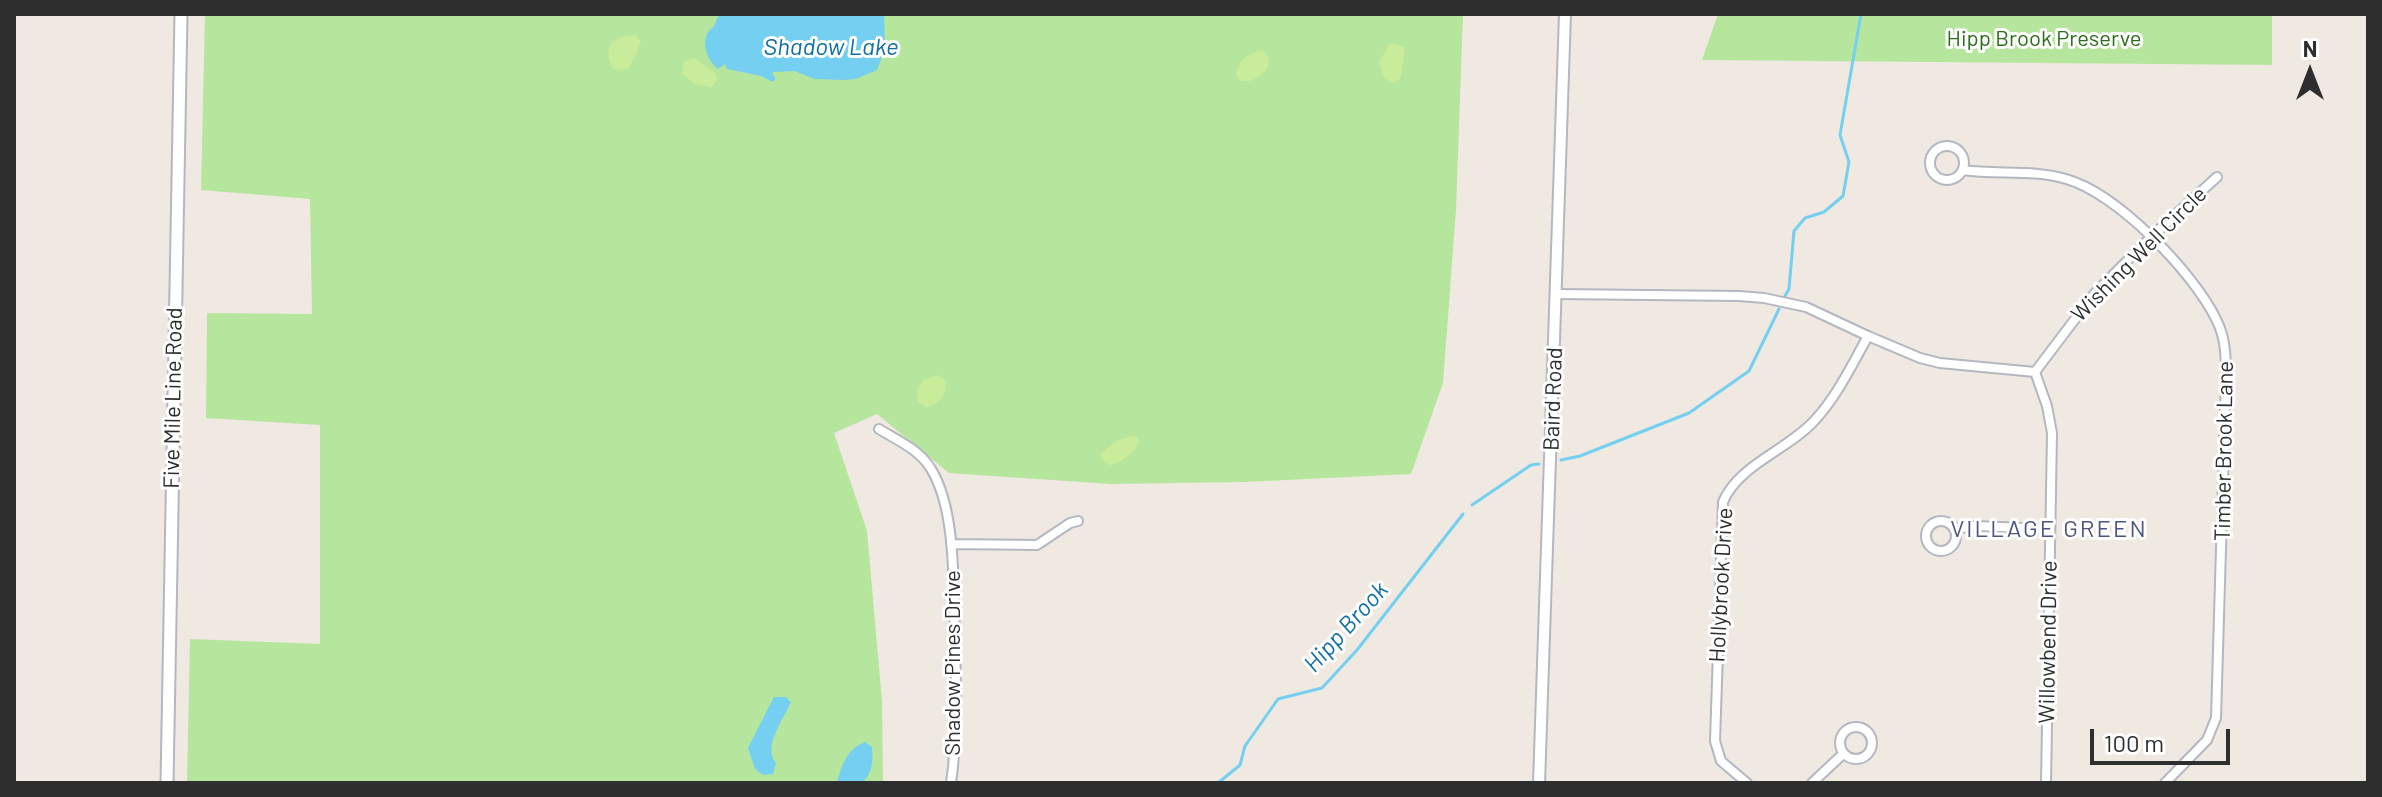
<!DOCTYPE html>
<html>
<head>
<meta charset="utf-8">
<style>
  body { margin:0 }
  #map { position:relative; width:2382px; height:797px; overflow:hidden; background:#efe9e1; font-family:Barlow,sans-serif }
  canvas { display:block }
  .frame { position:absolute; inset:0; border:16px solid #2e2e2e; pointer-events:none }
  .north { position:absolute; left:2270px; top:32px; width:80px; height:80px; -webkit-text-stroke:6px #fff; paint-order:stroke; rotate:0deg; font-size:22px; font-weight:700; line-height:32px; text-align:center; color:#2e2e2e }
  .north::after { content:''; display:block; margin:auto; width:28px; height:36px; background:#2e2e2e; clip-path:polygon(50% 0,100% 100%,50% 72%,0 100%) }
  .scale { position:absolute; left:2090px; top:729px; width:140px; height:36px; box-sizing:border-box; border:4px solid #2e2e2e; border-top:0; padding-left:10px; font-size:24px; line-height:28px; white-space:nowrap; color:#2e2e2e; -webkit-text-stroke:6px #fff; paint-order:stroke }
</style>
</head>
<body>
<div id="map">
<canvas width="2382" height="797"></canvas>
<div class="frame"></div>
<div class="north">N</div>
<div class="scale">100 m</div>
</div>
<script>
const ctx = document.querySelector('canvas').getContext('2d');
ctx.lineJoin = 'round';
function paint(path, color) { ctx.fillStyle = color; ctx.fill(path, 'evenodd'); }
function stroke(path, color, width, dash) { ctx.strokeStyle = color; ctx.lineWidth = width; ctx.lineCap = dash ? 'butt' : 'round'; ctx.setLineDash(dash || []); ctx.stroke(path); }
function drawText(font, color, halo, rows, align = 'center') {
  ctx.font = font + ' Barlow,sans-serif'; ctx.lineWidth = 6; ctx.setLineDash([]); ctx.textBaseline = 'middle'; ctx.strokeStyle = halo; ctx.fillStyle = color; for (const [text, x, y, turn = 0] of rows) {
    ctx.save(); ctx.translate(x, y); ctx.rotate((+turn || 0) * Math.PI / 180); ctx.textAlign = isNaN(turn) ? turn : align; if (halo) ctx.strokeText(text, 0, 0); ctx.fillText(text, 0, 0); ctx.restore();
  }
}
const green = new Path2D(`
  M 205,14 L 1463,14 L 1456,210 L 1443,383 L 1411,474 L 1244,482 L 1110,484 L 949,473 L 877,414 L 834,433 L 867,531 L 882,701 L 883,783 L 187,783 L 190,639 L 320,644 L 320,425 L 206,418 L 207,313 L 312,314 L 310,199 L 201,190 Z
  M 1718,14 L 2272,14 L 2272,65 L 1702,60 Z`);
const pitch = new Path2D(`
  M 636,35 L 641,41 L 633,61 L 627,70 L 613,69 C 602,44 612,37 636,35 Z
  M 1390,43 L 1405,47 L 1401,76 L 1399,80 L 1393,83 L 1384,78 L 1379,62 Z
  M 1262,50 C 1282,64 1254,85 1241,81 C 1239,80 1238,77 1236,76 C 1238,60 1248,54 1262,50 Z
  M 694,58 L 716,74 L 717,79 L 712,87 L 695,84 L 682,74 L 684,62 Z
  M 938,375 L 946,380 C 946,396 942,402 927,407 L 918,402 L 917,390 L 924,379 Z
  M 1130,436 L 1136,437 L 1139,440 C 1137,452 1120,464 1109,465 L 1103,461 L 1100,454 L 1116,441 Z`);
const water = new Path2D(`
  M 720,14 L 884,14 L 885,49 L 877,70 L 856,79 L 844,80 L 815,79 L 794,71 L 773,72 L 772,75 L 775,76 L 775,80 L 773,82 L 761,76 L 727,69 L 725,64 L 718,69 C 708,61 700,43 709,31 C 710,29 713,28 714,26 C 716,22 717,18 720,14 Z
  M 774,697 L 786,697 L 791,702 C 784,719 762,746 776,763 L 773,774 L 763,775 L 755,769 L 748,748 Z
  M 865,742 L 872,747 C 873,762 873,772 862,783 L 837,783 C 842,764 847,749 865,742 Z`);
const stream = new Path2D(`
  M 1785,296 L 1789,289 L 1794,231 L 1805,218 L 1824,212 L 1843,196 L 1849,162 L 1840,135 L 1861,14
  M 1561,460 L 1580,456 L 1689,413 L 1749,371 L 1779,309
  M 1472,505 L 1531,465 L 1539,464
  M 1218,783 L 1240,765 L 1245,746 L 1278,699 L 1322,688 L 1357,650 L 1463,514`);
const minor = new Path2D(`
  M1930 163a17 17 0 1 1 34 0a17 17 0 1 1-34 0Z
  M 1963,170 C 1997,175 2033,169 2066,179 C 2117,193 2193,272 2216,319 C 2226,338 2226,358 2226,379 L 2216,718 L 2207,740 L 2165,783
  M 1557,294 L 1739,296 L 1764,298 L 1806,307 L 1868,336 L 1920,358 L 1940,363 L 2035,372 L 2047,406 L 2052,433 L 2046,783
  M 2035,372 L 2094,294 L 2151,237 L 2217,177
  M 879,429 C 897,440 920,450 931,469 C 957,511 953,589 955,637 C 956,686 958,734 951,783
  M1926 536a15 15 0 1 1 30 0a15 15 0 1 1-30 0Z
  M 1954,529 L 1976,526 L 2049,529
  M 951,544 L 1037,545 L 1070,523 L 1078,521
  M1840 743a16 16 0 1 1 32 0a16 16 0 1 1-32 0Z
  M 1747,783 L 1721,761 L 1715,741 L 1723,502 C 1738,465 1788,450 1815,420 C 1837,396 1852,365 1868,336
  M 1812,783 L 1843,754`);
const tertiary = new Path2D(`
  M 1539,783 L 1565,14`);
const secondary = new Path2D(`
  M 167,783 L 181,14`);
const parkNames = [
  ["Hipp Brook Preserve",2044,39]
];
const streetNames = [
  ["Wishing Well Circle",2139,254,-45],
  ["Five Mile Line Road",173,398,-89],
  ["Baird Road",1553,399,-88],
  ["Timber Brook Lane",2224,451,-89],
  ["Hollybrook Drive",1721,585,-87],
  ["Willowbend Drive",2048,642,-89],
  ["Shadow Pines Drive",953,663,-90]
];
const waterNames = [
  ["Shadow Lake",831,47],
  ["Hipp Brook",1346,627,-48]
];
const neighbourhoodNames = [
  ["VILLAGE GREEN",2049,529]
];
paint(green, '#b6e59e');
paint(pitch, '#c9ec9a');
paint(water, '#75cff0');
stroke(stream, '#75cff0', 3);
stroke(minor, '#b4b7c1', 12);
stroke(tertiary, '#b4b7c1', 14);
stroke(secondary, '#b4b7c1', 15);
stroke(minor, '#fff', 8);
stroke(tertiary, '#fff', 10);
stroke(secondary, '#fff', 11);
drawText('22px', '#2c6e1b', '#fff', parkNames);
drawText('22px', '#2e2e2e', '#fff', streetNames);
drawText('italic 24px', '#0d6fa3', '#fff', waterNames);
ctx.letterSpacing = '2px';
drawText('24px', '#4d5680', '#fff', neighbourhoodNames);
ctx.letterSpacing = '0px';
</script>
</body>
</html>
